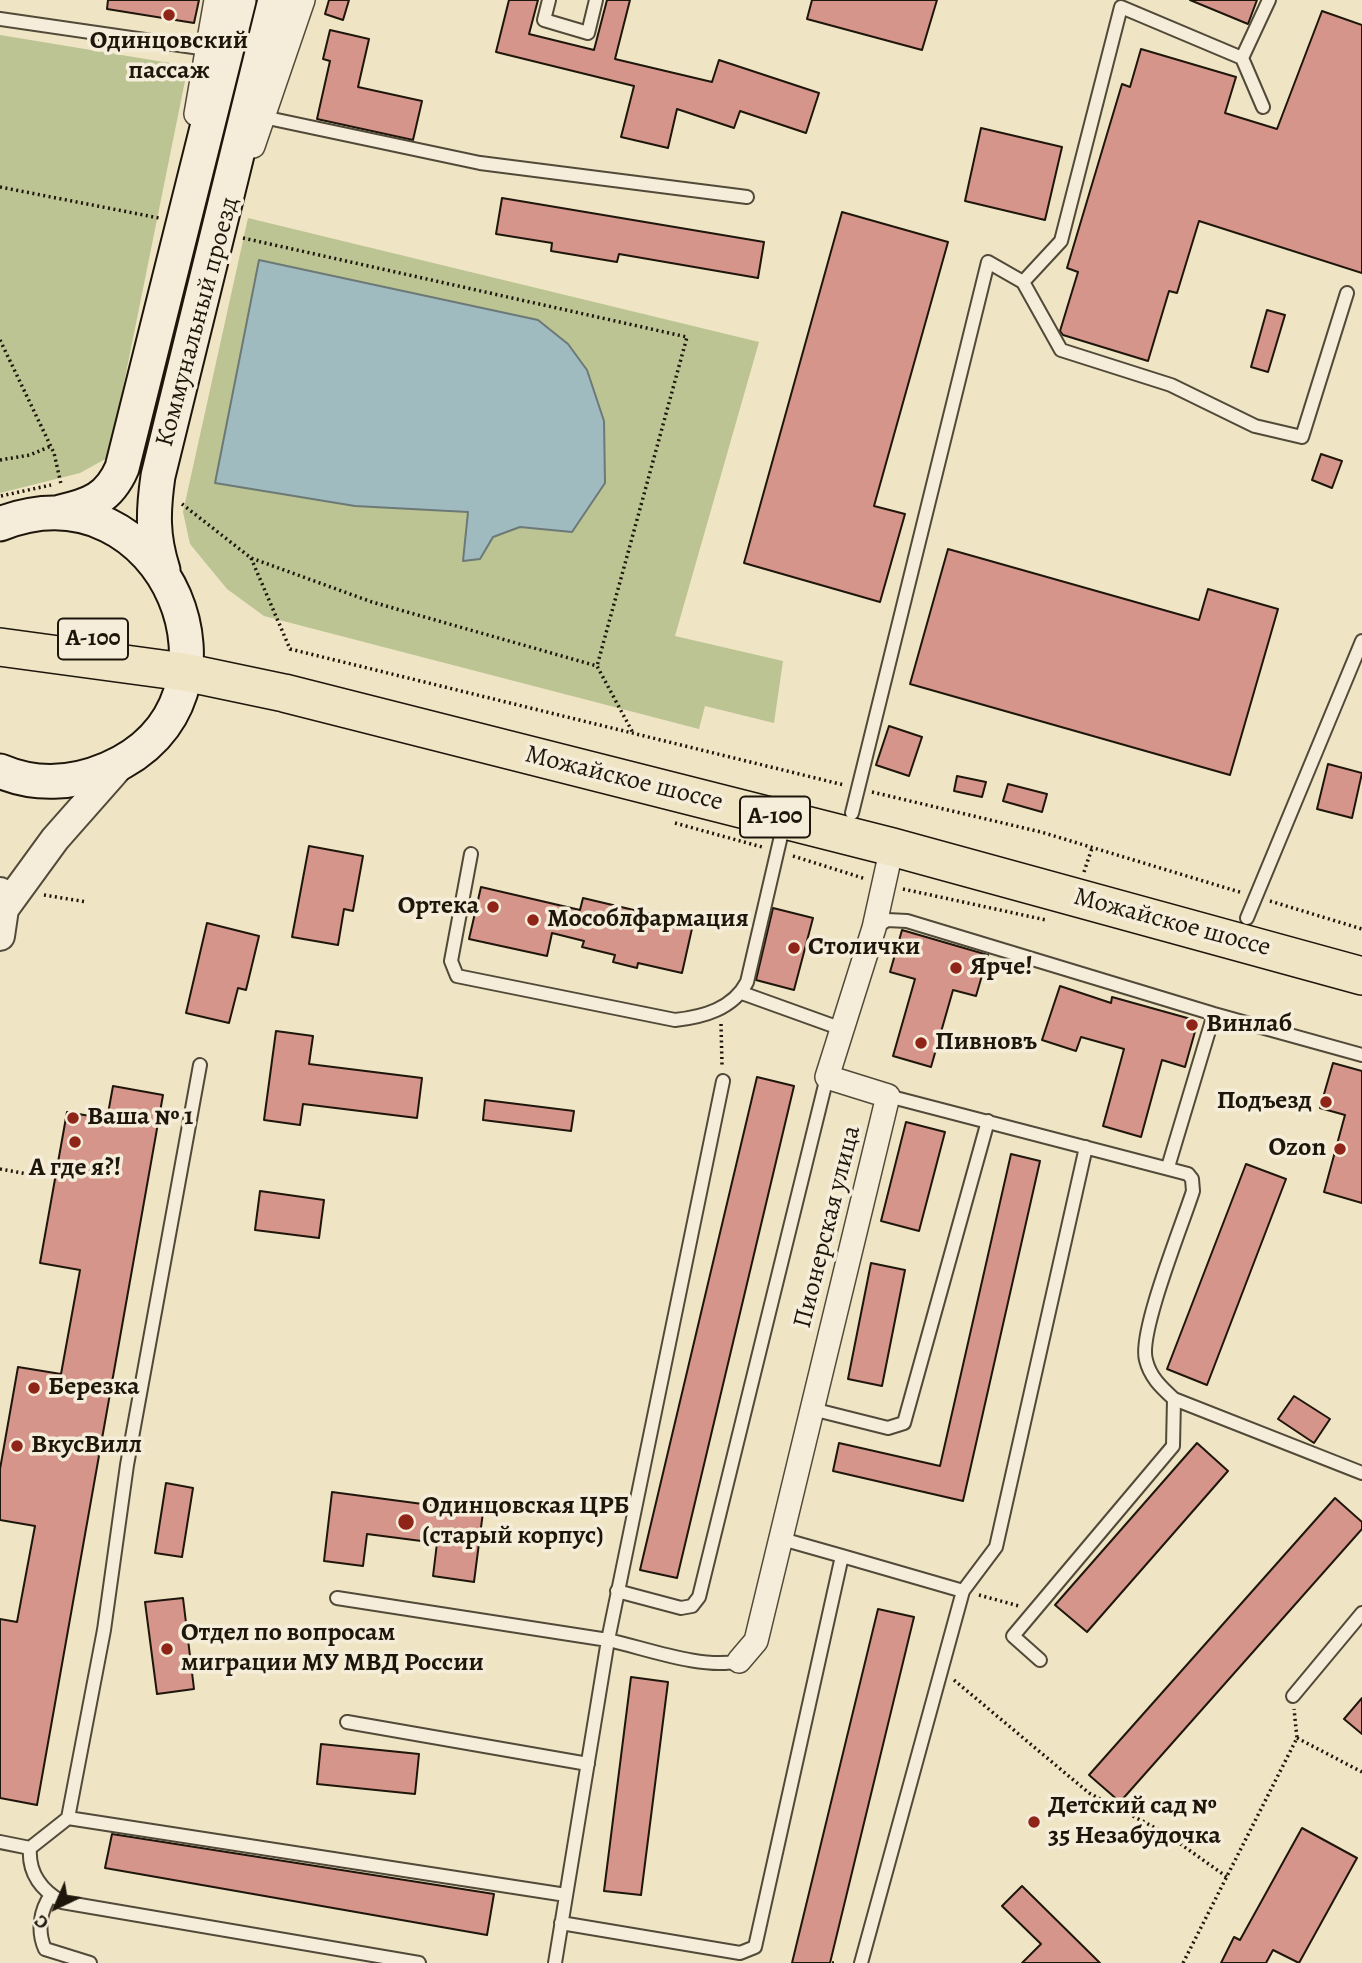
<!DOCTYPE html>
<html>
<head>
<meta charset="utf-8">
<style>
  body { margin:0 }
  #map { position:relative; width:1362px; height:1963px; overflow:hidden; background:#efe4c4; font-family:Alegreya,serif }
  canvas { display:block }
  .north { position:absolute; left:21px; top:1872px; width:70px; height:70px; -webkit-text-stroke:5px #f5edd9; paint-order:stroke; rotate:224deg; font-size:19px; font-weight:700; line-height:28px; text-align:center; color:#1e160b }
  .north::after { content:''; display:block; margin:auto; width:24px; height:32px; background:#1e160b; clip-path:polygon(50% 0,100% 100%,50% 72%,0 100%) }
</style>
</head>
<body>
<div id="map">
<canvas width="1362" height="1963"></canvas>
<div class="north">С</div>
</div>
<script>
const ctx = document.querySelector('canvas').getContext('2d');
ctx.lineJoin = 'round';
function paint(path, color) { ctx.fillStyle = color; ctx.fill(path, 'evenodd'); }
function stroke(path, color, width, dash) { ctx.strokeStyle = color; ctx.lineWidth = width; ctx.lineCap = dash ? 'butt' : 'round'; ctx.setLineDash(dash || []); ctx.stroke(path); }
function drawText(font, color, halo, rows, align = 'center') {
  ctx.font = font + ' Alegreya,serif'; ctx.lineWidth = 7; ctx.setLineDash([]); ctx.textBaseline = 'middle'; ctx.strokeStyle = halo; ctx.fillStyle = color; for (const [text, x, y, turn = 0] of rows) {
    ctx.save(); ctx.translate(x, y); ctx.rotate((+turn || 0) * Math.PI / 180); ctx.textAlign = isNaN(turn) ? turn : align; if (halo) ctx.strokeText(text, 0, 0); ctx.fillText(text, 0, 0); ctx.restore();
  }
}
const green = new Path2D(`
  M 0,35 L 188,66 L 109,457 L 80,473 L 0,493 Z
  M 248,218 L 759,342 L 675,636 L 783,661 L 774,723 L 705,706 L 699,729 L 264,616 L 227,589 L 190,544 L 183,512 ZM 259,261 L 384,288 L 572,532 L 520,527 L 493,537 L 480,559 L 463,561 L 468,512 L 355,506 L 216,483 Z`);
const water = new Path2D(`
  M 259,260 L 538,320 L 568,344 L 587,370 L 604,421 L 605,483 L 572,532 L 520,527 L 493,537 L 480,559 L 463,561 L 468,512 L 355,506 L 215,483 Z`);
const building = new Path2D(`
  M 108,0 L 199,0 L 194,23 L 107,9 Z
  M 329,0 L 349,0 L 343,20 L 325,14 Z
  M 509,0 L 538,0 L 529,34 L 594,50 L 607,0 L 630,0 L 615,59 L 712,82 L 719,60 L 819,93 L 806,133 L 740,111 L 734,128 L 677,109 L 668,148 L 621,137 L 634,86 L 496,52 Z
  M 812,0 L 937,0 L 922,50 L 807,19 Z
  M 1190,0 L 1257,0 L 1248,24 Z
  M 1322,11 L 1362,25 L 1362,273 L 1199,221 L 1177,293 L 1169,291 L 1148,361 L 1063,335 L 1060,331 L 1078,272 L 1067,268 L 1122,84 L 1130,87 L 1141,49 L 1236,77 L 1225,113 L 1277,129 Z
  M 330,30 L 369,39 L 358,87 L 422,101 L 413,140 L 317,119 L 330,61 L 323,59 Z
  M 981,128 L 1062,147 L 1045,220 L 965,201 Z
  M 502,198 L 764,242 L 758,278 L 619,254 L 617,262 L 551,251 L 552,243 L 496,234 Z
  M 842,212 L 948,242 L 874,506 L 905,514 L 880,602 L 744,563 Z
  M 1267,310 L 1285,315 L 1268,372 L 1251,367 Z
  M 1321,454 L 1342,461 L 1332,488 L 1312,480 Z
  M 948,549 L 1199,620 L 1208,589 L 1278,609 L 1230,775 L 910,684 Z
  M 889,726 L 922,737 L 909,776 L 876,765 Z
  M 1328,764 L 1362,773 L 1352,818 L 1317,809 Z
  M 957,776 L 986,782 L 982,797 L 954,791 Z
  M 1008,784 L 1047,794 L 1042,812 L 1003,801 Z
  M 309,846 L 363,856 L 353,911 L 344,909 L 338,945 L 292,937 Z
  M 481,887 L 580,910 L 583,898 L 693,924 L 682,973 L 638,963 L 637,968 L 613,962 L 615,955 L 582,947 L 584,941 L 552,933 L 547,956 L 469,939 Z
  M 773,908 L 813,918 L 794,990 L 756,980 Z
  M 207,923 L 259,936 L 246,990 L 238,988 L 229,1023 L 186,1013 Z
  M 902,930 L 988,955 L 976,996 L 953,990 L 931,1067 L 893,1056 L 915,979 L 890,972 Z
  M 1060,986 L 1111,1003 L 1112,997 L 1198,1021 L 1185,1067 L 1162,1060 L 1141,1137 L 1103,1126 L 1124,1049 L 1081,1037 L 1076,1051 L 1042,1040 Z
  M 276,1031 L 313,1036 L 309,1064 L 422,1078 L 417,1118 L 303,1104 L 300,1125 L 264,1120 Z
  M 1333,1063 L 1362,1071 L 1362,1203 L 1324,1192 L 1345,1115 L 1320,1108 Z
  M 757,1077 L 794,1086 L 677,1578 L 640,1570 Z
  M 113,1086 L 163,1095 L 37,1805 L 0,1798 L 0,1619 L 17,1622 L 35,1526 L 0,1520 L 0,1469 L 18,1367 L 61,1374 L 80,1270 L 40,1263 L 67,1112 L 107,1119 Z
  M 485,1100 L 574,1111 L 571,1131 L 483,1120 Z
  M 906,1122 L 945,1132 L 919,1231 L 881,1221 Z
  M 1011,1154 L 1040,1161 L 963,1501 L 833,1471 L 839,1443 L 940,1466 Z
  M 1246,1164 L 1286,1179 L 1207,1385 L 1167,1369 Z
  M 260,1191 L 324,1200 L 319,1238 L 255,1230 Z
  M 871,1263 L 905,1270 L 882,1386 L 848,1379 Z
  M 1294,1396 L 1330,1419 L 1314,1443 L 1278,1419 Z
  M 1197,1443 L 1228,1471 L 1087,1632 L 1055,1605 Z
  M 166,1483 L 193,1488 L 182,1557 L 155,1553 Z
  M 332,1492 L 483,1512 L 474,1582 L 433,1576 L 437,1543 L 367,1534 L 363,1566 L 324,1561 Z
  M 1335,1498 L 1362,1522 L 1362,1529 L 1120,1802 L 1089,1775 Z
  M 183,1598 L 194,1689 L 157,1694 L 145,1602 Z
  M 878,1609 L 914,1617 L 830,1963 L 792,1963 Z
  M 631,1677 L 668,1682 L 641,1895 L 604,1891 Z
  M 1362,1698 L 1362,1734 L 1344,1719 Z
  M 321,1744 L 419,1754 L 415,1794 L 317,1784 Z
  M 1302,1828 L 1357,1858 L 1299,1963 L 1273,1950 L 1266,1963 L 1221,1963 L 1234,1937 L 1240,1940 Z
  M 112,1834 L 494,1894 L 487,1935 L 105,1868 Z
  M 1022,1886 L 1100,1963 L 1022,1963 L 1041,1944 L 1002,1906 Z`);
const path = new Path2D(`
  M 0,187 L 159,218
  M 243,238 L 687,337 L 597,666
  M 0,340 L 54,453 L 61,484 L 59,484
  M 0,460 L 30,455 L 51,446
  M 1,496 L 51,485
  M 182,504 L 251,558 L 372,602 L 597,666 L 633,733
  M 251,558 L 290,649 L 844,785
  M 872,792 L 1041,832 L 1243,893
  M 675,823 L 762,847
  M 793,856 L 866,879
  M 1084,872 L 1092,848
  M 903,889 L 1046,920
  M 44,895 L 87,902
  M 1270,901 L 1362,929
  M 721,1024 L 722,1065
  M 0,1169 L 33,1175
  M 979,1595 L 1019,1606
  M 954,1680 L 1089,1793 L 1165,1833 L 1227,1877
  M 1297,1738 L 1362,1772
  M 832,1963 L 836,1963
  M 1183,1963 L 1297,1738 L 1294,1709`);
const service = new Path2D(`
  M 549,0 L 544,20 L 588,33 L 596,0
  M 0,19 L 207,49
  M 1242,58 L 1269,0
  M 263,117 L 480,163 L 747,197
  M 1023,282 L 1061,241 L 1121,7 L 1242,58 L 1263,107
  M 852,813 L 988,262 L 1023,282 L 1061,350 L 1171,385 L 1255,426 L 1302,437 L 1347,293
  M 471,854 L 451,961 L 457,976 L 675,1020 C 703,1017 733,1009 747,982 L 784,823
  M 1247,918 L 1362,641
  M 875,928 L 887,920 L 907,921 L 1214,1014 L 1362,1055
  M 742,993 L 842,1029
  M 888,1096 L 1188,1174 L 1192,1179 L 1193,1191 C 1183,1223 1138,1333 1146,1360 C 1150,1377 1161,1387 1174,1399 L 1362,1473
  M 1168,1167 L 1214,1014
  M 812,1409 L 888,1428 L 904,1423 L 988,1121
  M 782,1539 L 842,1556
  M 617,1591 L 681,1608 L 692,1606 L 699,1597 L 827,1077
  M 963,1591 L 996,1547 L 1086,1147
  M 337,1598 L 608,1640 L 723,1081
  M 1040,1660 L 1013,1636 L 1173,1446 L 1174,1399
  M 1293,1696 L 1362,1613
  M 347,1722 L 588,1764
  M 68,1818 L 104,1630 L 127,1465 L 200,1065
  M 0,1842 L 30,1848
  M 51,1895 C 40,1910 37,1931 45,1949 L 90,1963
  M 561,1923 L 740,1953 L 755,1947 L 842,1556 L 963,1591 L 861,1963
  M 419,1963 L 62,1902 C 41,1890 28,1873 30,1848 L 68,1818 L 566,1895
  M 555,1963 L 608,1640 C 645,1648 703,1670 739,1661`);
const minor = new Path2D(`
  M 196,114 L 216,0
  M 253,146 L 303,0
  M 739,1661 L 756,1641 L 888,1096 L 827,1077 L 874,928 L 892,847`);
const tertiary = new Path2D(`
  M 0,892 L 4,909 L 0,936
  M 4,909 L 55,839 L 122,763`);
const secondary = new Path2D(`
  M 60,512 C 91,505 109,498 122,468 L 239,0
  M 0,524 C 164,459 265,701 108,769 C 73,784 35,786 0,771
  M 163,570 C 152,536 153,511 158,476 L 275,0`);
const primary = new Path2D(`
  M 0,647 L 184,672 L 284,693 L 892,847 L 1362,976`);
const markers = [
  [169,15,7,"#8f2418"],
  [493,907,7,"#8f2418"],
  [533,920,7,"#8f2418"],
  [794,948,7,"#8f2418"],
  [956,968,7,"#8f2418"],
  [1192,1025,7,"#8f2418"],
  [921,1043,7,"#8f2418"],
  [1326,1102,7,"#8f2418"],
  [73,1118,7,"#8f2418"],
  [75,1142,7,"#8f2418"],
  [1340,1149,7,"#8f2418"],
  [34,1388,7,"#8f2418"],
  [17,1446,7,"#8f2418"],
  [406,1522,9,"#8f2418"],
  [167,1649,7,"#8f2418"],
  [1034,1822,7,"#8f2418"]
];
const shields = [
  [93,639,70],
  [775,817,70]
];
const shieldNames = [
  ["А-100",93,639],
  ["А-100",775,817]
];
const poiNames = [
  ["Одинцовский",169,42,"center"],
  ["пассаж",169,72,"center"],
  ["Ортека",479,907,"right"],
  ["Мособлфармация",547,920],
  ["Столички",808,948],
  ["Ярче!",970,968],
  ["Винлаб",1206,1025],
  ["Пивновъ",935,1043],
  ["Подъезд",1312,1102,"right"],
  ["Ваша № 1",87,1118],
  ["Ozon",1326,1149,"right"],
  ["А где я?!",75,1169,"center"],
  ["Березка",48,1388],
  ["ВкусВилл",31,1446],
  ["Одинцовская ЦРБ",422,1507],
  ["(старый корпус)",422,1537],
  ["Отдел по вопросам",181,1634],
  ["миграции МУ МВД России",181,1664],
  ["Детский сад №",1048,1807],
  ["35 Незабудочка",1048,1837]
];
const streetNames = [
  ["Коммунальный проезд",198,322,-75],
  ["Можайское шоссе",624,779,14],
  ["Можайское шоссе",1172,923,15],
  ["Пионерская улица",828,1227,-76]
];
paint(green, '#bbc492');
paint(water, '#a0bbbf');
stroke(water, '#6c7977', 2);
paint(building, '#d5958a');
stroke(building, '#1e160b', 2);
stroke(service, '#524a39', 16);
stroke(minor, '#524a39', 26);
stroke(tertiary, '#524a39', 32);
stroke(secondary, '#1e160b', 37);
stroke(primary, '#1e160b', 40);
stroke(path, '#1e160b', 3.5, [2, 3.5]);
stroke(service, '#f5edd9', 12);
stroke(minor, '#f5edd9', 23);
stroke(tertiary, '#f5edd9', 28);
stroke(secondary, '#f5edd9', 33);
stroke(primary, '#efe4c4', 37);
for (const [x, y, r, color] of markers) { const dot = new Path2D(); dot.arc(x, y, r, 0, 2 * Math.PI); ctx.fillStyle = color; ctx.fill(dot); stroke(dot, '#f5edd9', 2.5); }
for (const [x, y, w] of shields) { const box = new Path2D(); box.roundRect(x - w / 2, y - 20.5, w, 41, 5); ctx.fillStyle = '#f5edd9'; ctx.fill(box); stroke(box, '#1e160b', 2); }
drawText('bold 24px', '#1e160b', null, shieldNames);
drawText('bold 26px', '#1e160b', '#f5edd9', poiNames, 'left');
drawText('26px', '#1e160b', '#f5edd9', streetNames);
</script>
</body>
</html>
